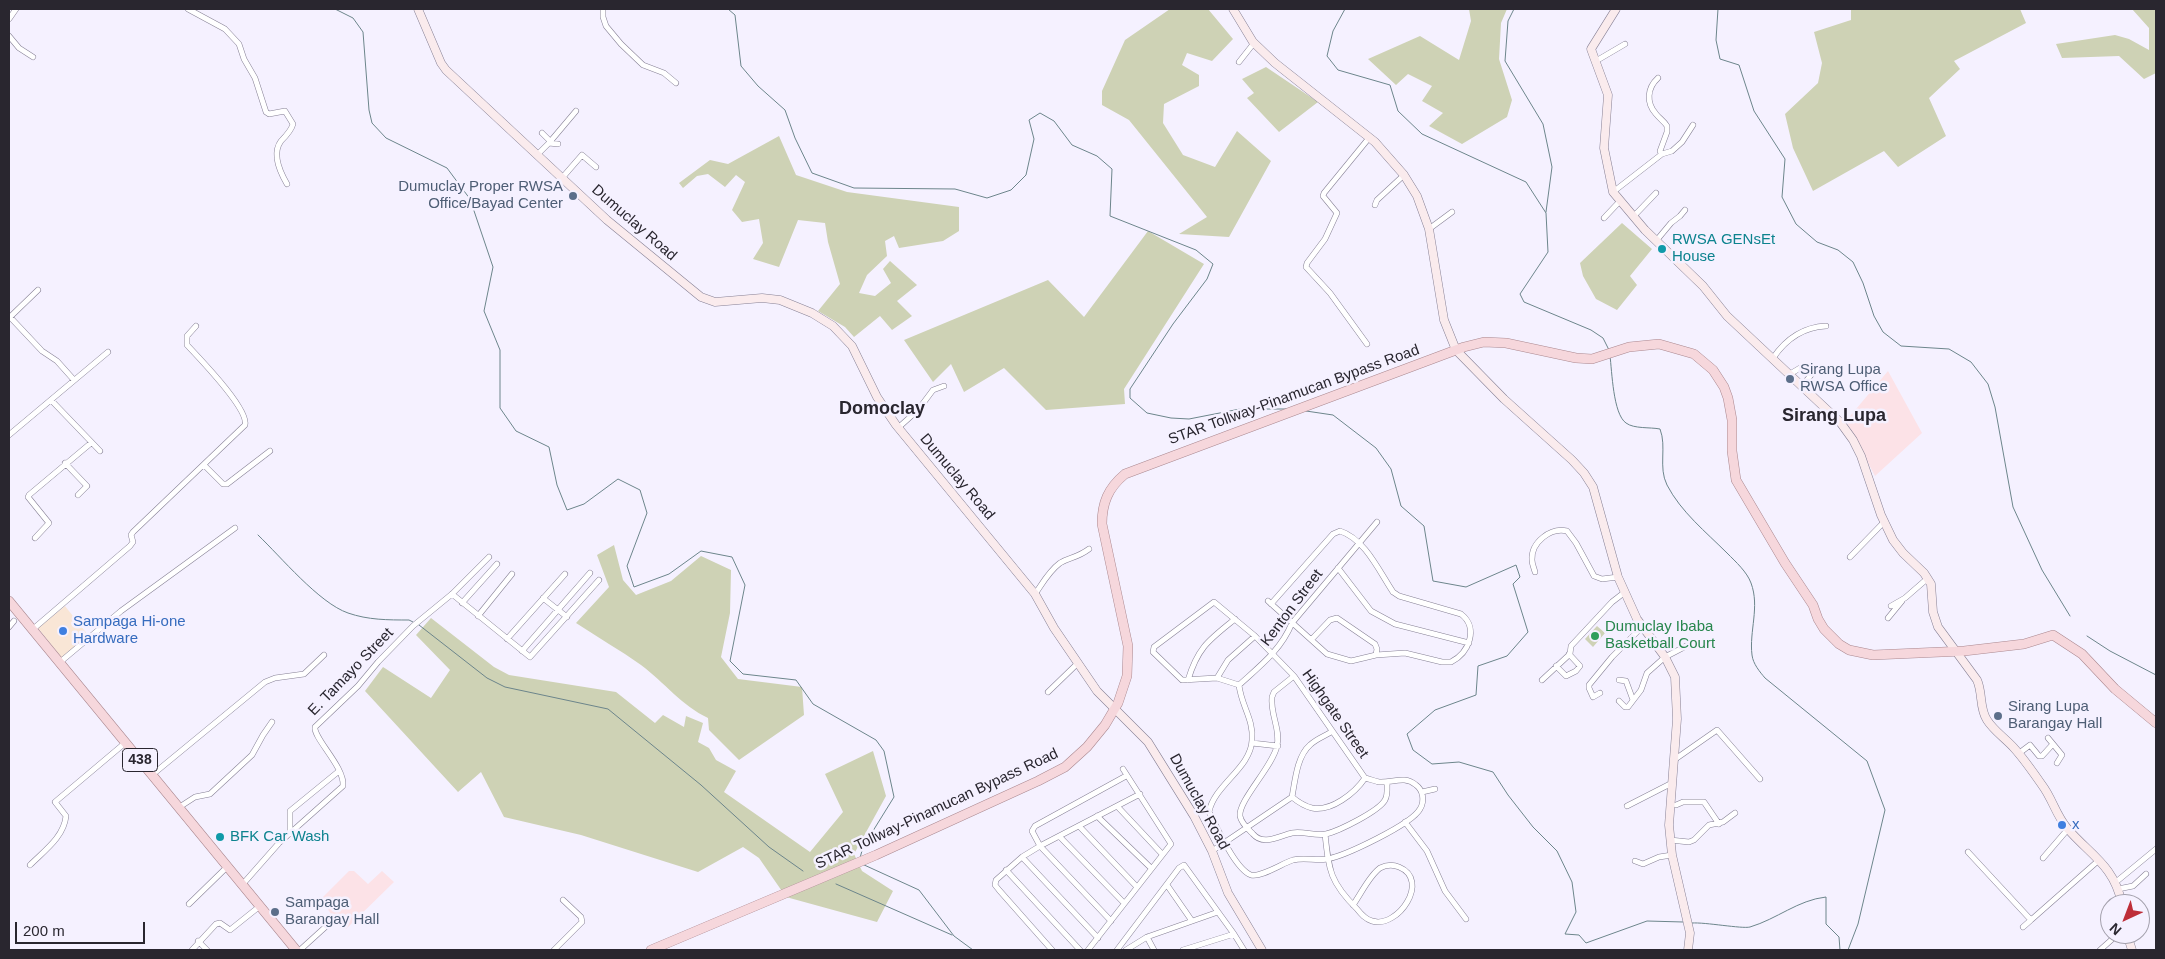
<!DOCTYPE html>
<html>
<head>
<meta charset="utf-8">
<style>
  body { margin:0 }
  #map { position:relative; width:2165px; height:959px; overflow:hidden; background:#f5f1ff; font-family:Helvetica,sans-serif }
  canvas { display:block }
  .frame { position:absolute; inset:0; border:10px solid #29262f; pointer-events:none }
  .north { position:absolute; left:2100px; top:894px; width:50px; height:50px; box-sizing:border-box; background:#f5f1ff; border:1px solid #a3a0ac; border-radius:50%; rotate:223deg; font-size:14px; font-weight:700; line-height:20px; text-align:center; color:#29262f }
  .north::after { content:''; display:block; margin:auto; width:18px; height:22px; background:#be2e39; clip-path:polygon(50% 0,100% 100%,50% 72%,0 100%) }
  .scale { position:absolute; left:15px; top:922px; width:130px; height:22px; box-sizing:border-box; border:2px solid #29262f; border-top:0; padding-left:6px; font-size:15px; line-height:18px; white-space:nowrap; color:#29262f; -webkit-text-stroke:4px #f5f1ff; paint-order:stroke }
</style>
</head>
<body>
<div id="map">
<canvas width="2165" height="959"></canvas>
<div class="frame"></div>
<div class="north">N</div>
<div class="scale">200 m</div>
</div>
<script>
const ctx = document.querySelector('canvas').getContext('2d');
ctx.lineJoin = 'round';
function paint(path, color) { ctx.fillStyle = color; ctx.fill(path, 'evenodd'); }
function stroke(path, color, width, dash) { ctx.strokeStyle = color; ctx.lineWidth = width; ctx.lineCap = dash ? 'butt' : 'round'; ctx.setLineDash(dash || []); ctx.stroke(path); }
function drawText(font, color, halo, rows, align = 'center') {
  ctx.font = font + ' Helvetica,sans-serif'; ctx.lineWidth = 5; ctx.setLineDash([]); ctx.textBaseline = 'middle'; ctx.strokeStyle = halo; ctx.fillStyle = color; for (const [text, x, y, turn = 0] of rows) {
    ctx.save(); ctx.translate(x, y); ctx.rotate((+turn || 0) * Math.PI / 180); ctx.textAlign = isNaN(turn) ? turn : align; if (halo) ctx.strokeText(text, 0, 0); ctx.fillText(text, 0, 0); ctx.restore();
  }
}
const commercial = new Path2D(`
  M 65,606 L 88,635 L 62,658 L 38,628 Z`);
const education = new Path2D(`
  M 1888,371 L 1922,433 L 1875,476 L 1846,421 Z
  M 349,871 L 354,871 L 368,884 L 382,871 L 394,882 L 346,929 L 335,920 L 321,899 Z`);
const green = new Path2D(`
  M 1170,9 L 1208,9 L 1233,39 L 1212,61 L 1187,53 L 1182,65 L 1199,75 L 1199,86 L 1164,104 L 1163,123 L 1183,155 L 1215,167 L 1237,131 L 1271,161 L 1229,237 L 1179,234 L 1207,217 L 1129,120 L 1102,105 L 1102,91 L 1125,40 Z
  M 1469,9 L 1507,9 L 1501,23 L 1499,59 L 1512,100 L 1507,117 L 1462,144 L 1429,126 L 1443,113 L 1422,101 L 1432,86 L 1408,74 L 1396,85 L 1368,59 L 1420,36 L 1459,60 L 1471,21 Z
  M 1851,9 L 2020,9 L 2026,23 L 1954,61 L 1960,69 L 1929,98 L 1946,136 L 1898,167 L 1884,151 L 1813,191 L 1793,148 L 1785,114 L 1818,83 L 1822,63 L 1814,32 L 1851,20 Z
  M 2132,9 L 2154,9 L 2156,11 L 2156,73 L 2144,79 L 2119,56 L 2062,58 L 2056,44 L 2115,35 L 2129,39 L 2149,50 L 2149,28 Z
  M 1266,67 L 1318,102 L 1279,132 L 1247,98 L 1254,93 L 1242,79 Z
  M 779,136 L 796,175 L 847,192 L 959,207 L 959,231 L 943,241 L 899,248 L 894,236 L 885,241 L 887,256 L 867,275 L 859,293 L 875,296 L 891,283 L 883,269 L 890,261 L 917,285 L 897,301 L 912,316 L 892,330 L 880,316 L 854,337 L 845,327 L 818,311 L 840,284 L 828,242 L 825,223 L 798,220 L 779,267 L 753,259 L 763,243 L 759,219 L 742,222 L 732,210 L 745,182 L 736,175 L 725,187 L 708,174 L 697,176 L 683,188 L 679,183 L 710,160 L 728,164 Z
  M 1622,223 L 1652,249 L 1630,276 L 1637,285 L 1617,310 L 1596,299 L 1583,276 L 1580,263 Z
  M 1148,231 L 1204,264 L 1124,389 L 1125,404 L 1046,410 L 1004,368 L 964,392 L 951,364 L 933,382 L 904,340 L 1048,280 L 1084,317 Z
  M 614,545 L 623,580 L 636,595 L 671,581 L 701,556 L 731,570 L 730,613 L 721,657 L 738,679 L 802,687 L 804,715 L 739,760 L 709,730 L 708,718 C 682,706 664,682 641,665 C 620,650 597,637 576,623 L 609,587 L 597,555 Z
  M 431,618 L 494,667 L 509,675 L 616,692 L 655,723 L 663,715 L 684,727 L 686,716 L 703,723 L 698,742 L 709,748 L 716,760 L 736,771 L 724,792 L 810,852 L 843,812 L 825,774 L 873,751 L 886,796 L 854,854 L 862,871 L 893,891 L 877,922 L 786,897 L 759,858 L 743,847 L 698,872 L 581,835 L 504,817 L 481,772 L 458,792 L 365,691 L 383,667 L 431,698 L 450,670 L 416,635 Z
  M 1597,626 L 1605,633 L 1593,647 L 1585,639 Z`);
const stream = new Path2D(`
  M 335,9 L 353,18 L 363,32 L 369,110 L 372,123 L 386,138 L 447,168 L 470,199 L 493,267 L 484,311 L 500,350 L 500,408 L 516,431 L 549,447 L 557,485 L 567,510 L 584,504 L 618,479 L 640,490 L 647,513 L 627,566 L 634,587 L 669,574 L 701,551 L 732,557 L 745,585 L 730,661 L 743,674 L 796,680 L 813,704 L 876,740 L 884,751 L 894,797 L 863,847 L 860,858
  M 728,9 L 735,15 L 741,66 L 758,86 L 785,110 L 795,138 L 812,173 L 854,188 L 955,189 L 987,198 L 1011,190 L 1026,175 L 1034,139 L 1029,120 L 1040,113 L 1054,121 L 1072,145 L 1097,156 L 1112,169 L 1110,216 L 1196,250 L 1213,264 L 1207,279 L 1173,324 L 1130,389 L 1130,398 L 1147,413 L 1171,418 L 1189,419 L 1240,409 L 1288,409
  M 1345,9 L 1333,31 L 1327,56 L 1338,70 L 1390,85 L 1398,111 L 1422,134 L 1526,182 L 1546,213 L 1548,252 L 1520,294 L 1524,302 L 1591,330 L 1603,338 L 1609,350
  M 1514,9 L 1508,21 L 1505,61 L 1543,124 L 1552,167 L 1546,212
  M 1718,9 L 1716,40 L 1720,59 L 1739,65 L 1754,111 L 1785,159 L 1782,197 L 1796,224 L 1817,242 L 1838,250 L 1853,262 L 1863,283 L 1874,316 L 1883,332 L 1901,346 L 1949,349 L 1971,362 L 1988,384 L 1995,407 L 2013,507 L 2042,570 L 2070,616
  M 1610,356 C 1612,371 1613,414 1626,423 C 1634,429 1650,427 1660,429 C 1667,447 1658,467 1667,485 C 1681,512 1706,532 1727,553 C 1736,562 1747,572 1751,583 C 1760,607 1749,631 1752,655 C 1753,664 1760,672 1765,678 L 1867,761 L 1885,810 L 1858,924 L 1848,950
  M 1306,411 L 1333,415 L 1376,448 L 1391,469 L 1401,506 L 1424,526 L 1433,581 L 1466,587 L 1516,565 L 1520,577 L 1513,584 L 1528,632 L 1507,656 L 1478,666 L 1476,695 L 1435,710 L 1407,734 L 1413,750 L 1432,764 L 1459,762 L 1493,772 L 1508,795 L 1533,827 L 1557,851 L 1572,882 L 1576,912 L 1565,934 L 1579,935 L 1586,943 L 1647,921 L 1683,922
  M 258,535 C 281,557 319,603 348,613 C 368,620 388,620 409,620 L 413,622
  M 419,625 L 487,678 L 505,687 L 608,709 L 701,785 L 769,847 L 803,871
  M 2087,636 L 2110,651 L 2156,675
  M 862,864 L 919,890 L 954,936 L 973,950
  M 836,884 L 952,935
  M 1692,923 C 1705,922 1742,929 1750,927 C 1777,919 1798,900 1826,897 L 1826,924 L 1839,937 L 1840,950`);
const street = new Path2D(`
  M 188,9 L 225,29 L 239,44 L 244,59 L 255,78 L 266,112 L 269,114 L 285,111 L 293,124 C 291,131 286,136 281,141 C 272,153 280,172 287,184
  M 603,9 L 603,17 L 606,26 L 621,44 L 643,65 L 664,73 L 676,83
  M 9,19 L 16,9
  M 9,36 L 19,48 L 33,57
  M 1596,61 L 1625,44
  M 1239,62 L 1254,43
  M 1658,78 C 1647,88 1646,103 1656,114 C 1660,119 1664,121 1667,126 L 1667,132 L 1660,151 L 1662,154
  M 542,133 L 550,141
  M 549,143 L 576,111
  M 537,155 L 549,143 L 558,144
  M 562,178 L 582,155 L 596,167
  M 1613,192 L 1662,154 L 1672,151 L 1682,142 L 1693,125
  M 1375,205 L 1377,200 L 1404,175
  M 1633,217 L 1656,193
  M 1604,218 L 1620,201
  M 1429,229 L 1452,212
  M 1656,241 L 1671,223 L 1680,216 L 1685,210
  M 10,317 L 42,351 L 57,361 L 74,380
  M 9,318 L 38,290
  M 1367,344 L 1330,293 L 1306,267 L 1307,263 L 1325,239 L 1337,213 L 1323,196 L 1324,193 L 1369,138
  M 1773,358 C 1786,339 1803,327 1826,326
  M 1790,374 L 1800,368 L 1808,367 L 1811,370 L 1811,375 L 1802,386
  M 51,400 L 100,451
  M 899,427 L 918,410 L 933,390 L 944,386
  M 9,435 L 108,352
  M 65,463 L 87,486 L 78,495
  M 204,465 L 223,484 L 227,484 L 270,451
  M 35,538 L 49,523 L 28,497 L 29,495 L 91,443
  M 1850,557 L 1884,522
  M 1338,568 L 1371,611 L 1395,624 L 1469,643
  M 1535,572 C 1534,568 1532,564 1532,560 C 1531,542 1551,527 1567,531 L 1576,543 L 1594,576 L 1602,579 L 1618,577
  M 452,594 L 530,657 L 599,580
  M 1035,594 C 1042,584 1049,571 1060,563 C 1070,557 1077,558 1089,549
  M 543,598 L 567,617
  M 1268,601 L 1327,654 L 1351,661 L 1376,655 L 1405,653 L 1442,662 L 1451,662 C 1469,653 1479,628 1461,614 L 1399,596 L 1393,592 C 1379,571 1365,539 1340,531 L 1333,534 L 1271,604
  M 1214,602 L 1255,636 L 1294,676 L 1365,778 C 1369,779 1375,781 1379,782 C 1393,783 1404,775 1416,785 C 1423,790 1425,801 1420,809 C 1412,824 1345,856 1327,859 C 1316,861 1304,857 1293,860 C 1283,863 1260,878 1251,875 C 1235,869 1217,827 1209,812 C 1214,785 1251,768 1252,740 C 1254,720 1241,705 1239,685 L 1217,678 L 1182,680 L 1153,652 L 1154,647 Z
  M 462,603 L 497,564
  M 1891,606 L 1905,598 L 1928,578
  M 478,616 L 512,574
  M 1888,618 L 1902,601
  M 9,627 L 14,621
  M 32,630 L 130,546 L 133,542 L 131,535 L 133,532 L 245,425 C 249,409 199,358 187,345 L 187,336 L 196,326
  M 507,639 L 565,574
  M 1312,639 L 1330,620 L 1337,618 L 1375,644 L 1377,649 L 1376,655
  M 522,651 L 590,573
  M 59,663 L 121,611 L 235,528
  M 1556,666 L 1566,676 L 1576,671 L 1580,666 L 1569,654
  M 1294,676 L 1274,692 L 1272,697 C 1270,714 1281,730 1277,746 C 1273,766 1238,801 1240,816 C 1241,823 1248,829 1253,834 C 1263,846 1279,836 1292,833 C 1303,831 1315,836 1326,834 C 1339,831 1379,811 1385,800 C 1388,795 1387,788 1387,782
  M 1217,678 L 1228,660 L 1255,636
  M 1188,680 C 1198,647 1209,640 1235,619
  M 1542,680 L 1570,654 L 1571,646 L 1612,602 L 1625,592
  M 1619,680 L 1626,681 L 1633,700
  M 1239,685 C 1260,666 1281,650 1292,623 L 1377,522
  M 1048,692 L 1078,663
  M 1600,693 L 1593,697 L 1589,688 L 1589,685 L 1612,657 L 1642,627
  M 1619,701 L 1625,707 L 1628,707 L 1641,690 L 1647,673 L 1665,657 L 1694,642
  M 1252,743 L 1278,746
  M 2053,744 L 2062,755 L 2057,763
  M 2018,754 L 2030,745 L 2039,756 L 2042,756 L 2053,744 L 2048,738
  M 1674,760 L 1717,730 L 1760,779
  M 152,775 L 265,682 L 275,678 L 304,674 L 324,655
  M 1422,792 L 1435,789
  M 1292,797 C 1298,802 1304,806 1312,808 C 1331,812 1355,793 1365,778
  M 1292,797 C 1295,781 1297,756 1310,745 C 1316,739 1325,736 1331,732
  M 1676,805 L 1683,802 L 1704,802 L 1719,824
  M 1117,806 L 1162,854
  M 1627,806 L 1672,783
  M 178,808 L 195,797 L 210,794 L 252,755 L 263,735 L 272,722
  M 1097,816 L 1151,868
  M 1405,822 L 1427,851 L 1445,891 L 1466,919
  M 1079,826 L 1136,886
  M 290,834 L 290,811 L 339,771
  M 1325,834 C 1329,871 1330,882 1357,909 C 1361,914 1365,919 1372,921 C 1398,929 1431,880 1399,867 C 1392,864 1386,865 1380,868 C 1369,876 1361,894 1353,905
  M 1060,837 L 1124,903
  M 1670,840 L 1689,842 L 1694,840 L 1709,825 L 1723,822 L 1735,813
  M 1212,851 L 1292,797
  M 1968,852 L 2031,920 L 2099,860
  M 1022,857 L 1098,938
  M 2043,858 L 2068,829
  M 1635,861 L 1643,864 L 1659,857 L 1672,855
  M 30,865 C 44,851 64,837 66,816 L 55,802 L 125,743
  M 1006,870 L 1080,950
  M 2116,882 L 2156,849
  M 242,885 L 279,843 L 343,786 C 345,767 313,738 315,727 L 358,686 L 378,662 L 413,626 L 452,594 L 489,557
  M 1167,885 L 1192,921
  M 2118,889 L 2133,886 L 2146,874
  M 189,904 L 227,867
  M 1111,921 L 1040,846 L 1032,831 L 1035,826 L 1126,776
  M 2023,927 L 2031,920
  M 1147,937 L 1154,950
  M 198,941 L 207,950
  M 192,950 L 216,924 L 220,923 L 230,930 L 260,906
  M 300,950 L 332,921
  M 554,950 L 582,922 L 581,917 L 563,900
  M 1052,950 L 999,890 L 995,885 L 996,880 L 1022,857 L 1040,846 L 1140,794
  M 1088,950 L 1171,844 L 1123,769
  M 1117,950 L 1179,868 L 1184,865 L 1234,934 L 1244,950
  M 1126,950 L 1147,937 L 1218,912
  M 1183,950 L 1234,934
  M 2100,950 L 2118,934`);
const secondary = new Path2D(`
  M 418,9 L 441,63 L 446,70 L 607,220 L 701,297 L 715,302 L 762,298 L 780,300 L 812,313 L 833,326 L 852,346 L 877,397 L 896,425 L 1035,594 L 1054,628 L 1097,691 L 1148,742 L 1194,816 L 1212,851 L 1228,893 L 1262,950
  M 1233,9 L 1253,42 L 1275,63 L 1375,142 L 1404,175 L 1417,196 L 1429,229 L 1444,320 L 1456,350 L 1504,399 L 1572,460 L 1584,473 L 1593,487 L 1618,577 L 1637,619 L 1665,657 L 1675,677 L 1677,719 L 1669,825 L 1672,855 L 1690,933 L 1688,950
  M 1616,9 L 1591,49 L 1608,95 L 1604,148 L 1613,192 L 1645,230 L 1703,286 L 1727,316 L 1840,422 L 1853,440 L 1861,456 L 1881,515 L 1893,540 L 1903,553 L 1924,573 L 1931,584 L 1933,612 L 1938,627 L 1977,680 C 1983,693 1979,708 1987,720 C 1994,731 2005,738 2014,748 C 2024,759 2033,772 2042,785 C 2052,798 2056,815 2067,828 C 2090,855 2114,865 2122,904
  M 2127,934 L 2132,950`);
const primary = new Path2D(`
  M 9,601 L 296,950
  M 651,950 L 876,855 L 1038,781 L 1065,767 L 1087,747 L 1105,725 L 1118,703 L 1127,676 L 1128,646 L 1102,524 C 1102,503 1108,488 1125,474 L 1464,347 L 1484,342 L 1506,343 L 1576,358 L 1592,359 L 1629,347 L 1659,344 L 1694,354 L 1713,370 L 1724,387 L 1728,398 L 1732,420 L 1732,451 L 1736,480 L 1785,563 L 1813,605 L 1818,619 L 1824,629 L 1839,644 L 1849,650 L 1873,655 L 1964,651 L 2024,644 L 2053,635 L 2082,654 L 2115,689 L 2156,723`);
const markers = [
  [573,196,5,"#5c6f8a"],
  [1662,249,5,"#0f9aa8"],
  [1790,379,5,"#5c6f8a"],
  [63,631,5,"#3f7fe0"],
  [1595,636,5,"#2e9e5b"],
  [1998,716,5,"#5c6f8a"],
  [2062,825,5,"#3f7fe0"],
  [220,837,5,"#0f9aa8"],
  [275,912,5,"#5c6f8a"]
];
const shields = [
  [140,760,35]
];
const shieldNames = [
  ["438",140,760]
];
const serviceNames = [
  ["Dumuclay Proper RWSA",563,187,"right"],
  ["Office/Bayad Center",563,204,"right"],
  ["Sirang Lupa",1800,370],
  ["RWSA Office",1800,387],
  ["Sirang Lupa",2008,707],
  ["Barangay Hall",2008,724],
  ["Sampaga",285,903],
  ["Barangay Hall",285,920]
];
const streetNames = [
  ["Dumuclay Road",634,223,41],
  ["STAR Tollway-Pinamucan Bypass Road",1294,395,-20],
  ["Dumuclay Road",957,477,50],
  ["Kenton Street",1292,608,-53],
  ["E. Tamayo Street",351,672,-46],
  ["Highgate Street",1335,714,55],
  ["Dumuclay Road",1199,802,61],
  ["STAR Tollway-Pinamucan Bypass Road",937,809,-25]
];
const cultureNames = [
  ["RWSA GENsEt",1672,240],
  ["House",1672,257],
  ["BFK Car Wash",230,837]
];
const shopNames = [
  ["Sampaga Hi-one",73,622],
  ["Hardware",73,639],
  ["x",2072,825]
];
const leisureNames = [
  ["Dumuclay Ibaba",1605,627],
  ["Basketball Court",1605,644]
];
const quarterNames = [
  ["Domoclay",882,409],
  ["Sirang Lupa",1834,416]
];
paint(commercial, '#f9e6d6');
paint(education, '#fce2e7');
paint(green, '#ced2b5');
stroke(stream, '#6c858b', 1);
stroke(street, '#868095', 6);
stroke(secondary, '#868095', 9);
stroke(primary, '#aa8890', 10);
stroke(street, '#fff', 5);
stroke(secondary, '#faebed', 8);
stroke(primary, '#f6d7dc', 9);
for (const [x, y, r, color] of markers) { const dot = new Path2D(); dot.arc(x, y, r, 0, 2 * Math.PI); ctx.fillStyle = color; ctx.fill(dot); stroke(dot, '#f5f1ff', 2); }
for (const [x, y, w] of shields) { const box = new Path2D(); box.roundRect(x - w / 2, y - 11.5, w, 23, 4); ctx.fillStyle = '#f5f1ff'; ctx.fill(box); stroke(box, '#29262f', 1); }
drawText('bold 14px', '#29262f', null, shieldNames);
drawText('15px', '#4e5e75', '#f5f1ff', serviceNames, 'left');
drawText('15px', '#29262f', '#f5f1ff', streetNames);
drawText('15px', '#0d838f', '#f5f1ff', cultureNames, 'left');
drawText('15px', '#366cbe', '#f5f1ff', shopNames, 'left');
drawText('15px', '#27864d', '#f5f1ff', leisureNames, 'left');
drawText('bold 18px', '#29262f', '#f5f1ff', quarterNames);
</script>
</body>
</html>
